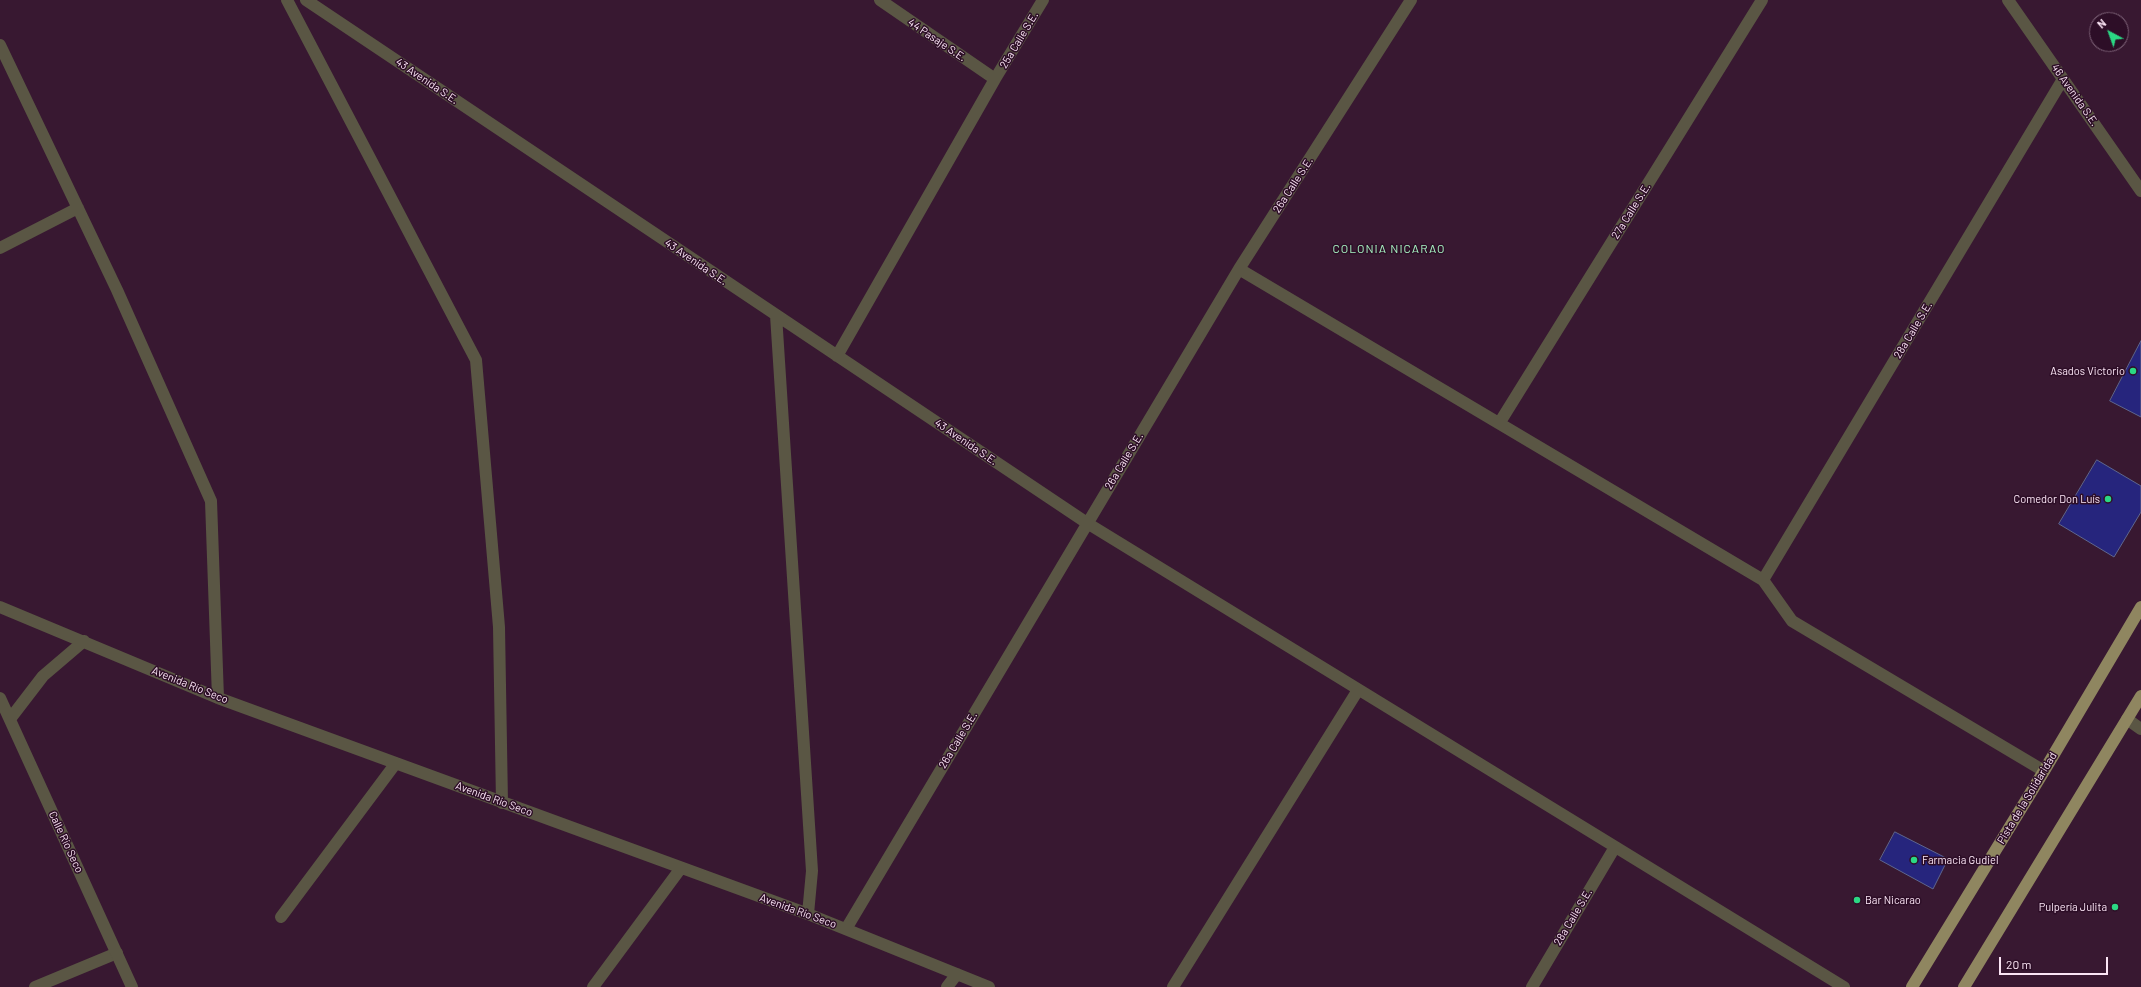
<!DOCTYPE html>
<html>
<head>
<meta charset="utf-8">
<style>
  body { margin:0 }
  #map { position:relative; width:2141px; height:987px; overflow:hidden; background:#381831; font-family:Barlow,sans-serif }
  canvas { display:block }
  .north { position:absolute; left:2089px; top:12px; width:40px; height:40px; box-sizing:border-box; background:#2d0e27; border:1px solid #7f6479; border-radius:50%; rotate:319deg; font-size:11px; font-weight:700; line-height:16px; text-align:center; color:#fbe5f5 }
  .north::after { content:''; display:block; margin:auto; width:14px; height:18px; background:#2bd884; clip-path:polygon(50% 0,100% 100%,50% 72%,0 100%) }
  .scale { position:absolute; left:1999px; top:957px; width:109px; height:18px; box-sizing:border-box; border:2px solid #fbe5f5; border-top:0; padding-left:5px; font-size:12px; line-height:14px; white-space:nowrap; color:#fbe5f5; -webkit-text-stroke:3px #2d0e27; paint-order:stroke }
</style>
</head>
<body>
<div id="map">
<canvas width="2141" height="987"></canvas>
<div class="north">N</div>
<div class="scale">20 m</div>
</div>
<script>
const ctx = document.querySelector('canvas').getContext('2d');
ctx.lineJoin = 'round';
function paint(path, color) { ctx.fillStyle = color; ctx.fill(path, 'evenodd'); }
function stroke(path, color, width, dash) { ctx.strokeStyle = color; ctx.lineWidth = width; ctx.lineCap = dash ? 'butt' : 'round'; ctx.setLineDash(dash || []); ctx.stroke(path); }
function drawText(font, color, halo, rows, align = 'center') {
  ctx.font = font + ' Barlow,sans-serif'; ctx.lineWidth = 3; ctx.setLineDash([]); ctx.textBaseline = 'middle'; ctx.strokeStyle = halo; ctx.fillStyle = color; for (const [text, x, y, turn = 0] of rows) {
    ctx.save(); ctx.translate(x, y); ctx.rotate((+turn || 0) * Math.PI / 180); ctx.textAlign = isNaN(turn) ? turn : align; if (halo) ctx.strokeText(text, 0, 0); ctx.fillText(text, 0, 0); ctx.restore();
  }
}
const building = new Path2D(`
  M 2141,341 L 2141,417 L 2110,401 Z
  M 2097,460 L 2141,486 L 2141,512 L 2114,557 L 2059,524 Z
  M 1895,832 L 1948,859 L 1933,889 L 1880,860 Z`);
const service = new Path2D(`
  M 35,987 L 117,953`);
const minor = new Path2D(`
  M 287,0 L 476,360 L 499,627 L 502,803
  M 306,0 L 1087,523 L 1844,987
  M 880,0 L 995,79
  M 2008,0 L 2141,191
  M 0,45 L 117,290 L 211,501 L 218,698
  M 0,248 L 78,208
  M 1239,269 L 1763,580 L 1792,621 L 2044,771
  M 776,315 L 812,871 L 808,914
  M 837,356 L 995,79 L 1043,0
  M 1500,422 L 1762,0
  M 1763,580 L 2063,79
  M 0,607 L 218,698 L 808,914 L 989,987
  M 0,698 L 132,987
  M 10,719 L 43,676 L 84,641
  M 2127,719 L 2141,729
  M 281,917 L 396,763
  M 846,929 L 1239,269 L 1411,0
  M 593,987 L 681,868
  M 947,987 L 957,974
  M 1173,987 L 1358,690
  M 1532,987 L 1615,847`);
const primary = new Path2D(`
  M 1912,987 L 2044,771 L 2141,607
  M 1964,987 L 2141,696`);
const markers = [
  [2133,371,4,"#2bd884"],
  [2108,499,4,"#2bd884"],
  [1914,860,4,"#2bd884"],
  [1857,900,4,"#2bd884"],
  [2115,907,4,"#2bd884"]
];
const streetNames = [
  ["44 Pasaje S.E.",937,40,34],
  ["25a Calle S.E.",1019,40,-59],
  ["43 Avenida S.E.",427,81,34],
  ["46 Avenida S.E.",2075,95,55],
  ["26a Calle S.E.",1293,185,-57],
  ["27a Calle S.E.",1631,211,-58],
  ["43 Avenida S.E.",696,262,34],
  ["28a Calle S.E.",1913,330,-59],
  ["43 Avenida S.E.",966,442,34],
  ["26a Calle S.E.",1124,461,-59],
  ["Avenida Río Seco",190,685,22],
  ["26a Calle S.E.",958,740,-59],
  ["Pista de la Solidaridad",2027,798,-59],
  ["Avenida Río Seco",494,799,20],
  ["Calle Río Seco",66,842,65],
  ["Avenida Río Seco",798,911,20],
  ["28a Calle S.E.",1573,917,-59]
];
const poiNames = [
  ["Asados Victorio",2125,371],
  ["Comedor Don Luís",2100,499],
  ["Farmacia Gudiel",1922,860,"left"],
  ["Bar Nicarao",1865,900,"left"],
  ["Pulpería Julita",2107,907]
];
const neighbourhoodNames = [
  ["COLONIA NICARAO",1389,249]
];
paint(building, '#26257d');
stroke(building, '#5e668e', 1);
stroke(service, '#5a5644', 12);
stroke(minor, '#5a5644', 12);
stroke(primary, '#8f8660', 12);
for (const [x, y, r, color] of markers) { const dot = new Path2D(); dot.arc(x, y, r, 0, 2 * Math.PI); ctx.fillStyle = color; ctx.fill(dot); stroke(dot, '#2d0e27', 1.5); }
drawText('11px', '#fbe5f5', '#2d0e27', streetNames);
drawText('11px', '#fbe5f5', '#2d0e27', poiNames, 'right');
ctx.letterSpacing = '1px';
drawText('12px', '#a6f2c1', '#2d0e27', neighbourhoodNames);
ctx.letterSpacing = '0px';
</script>
</body>
</html>
